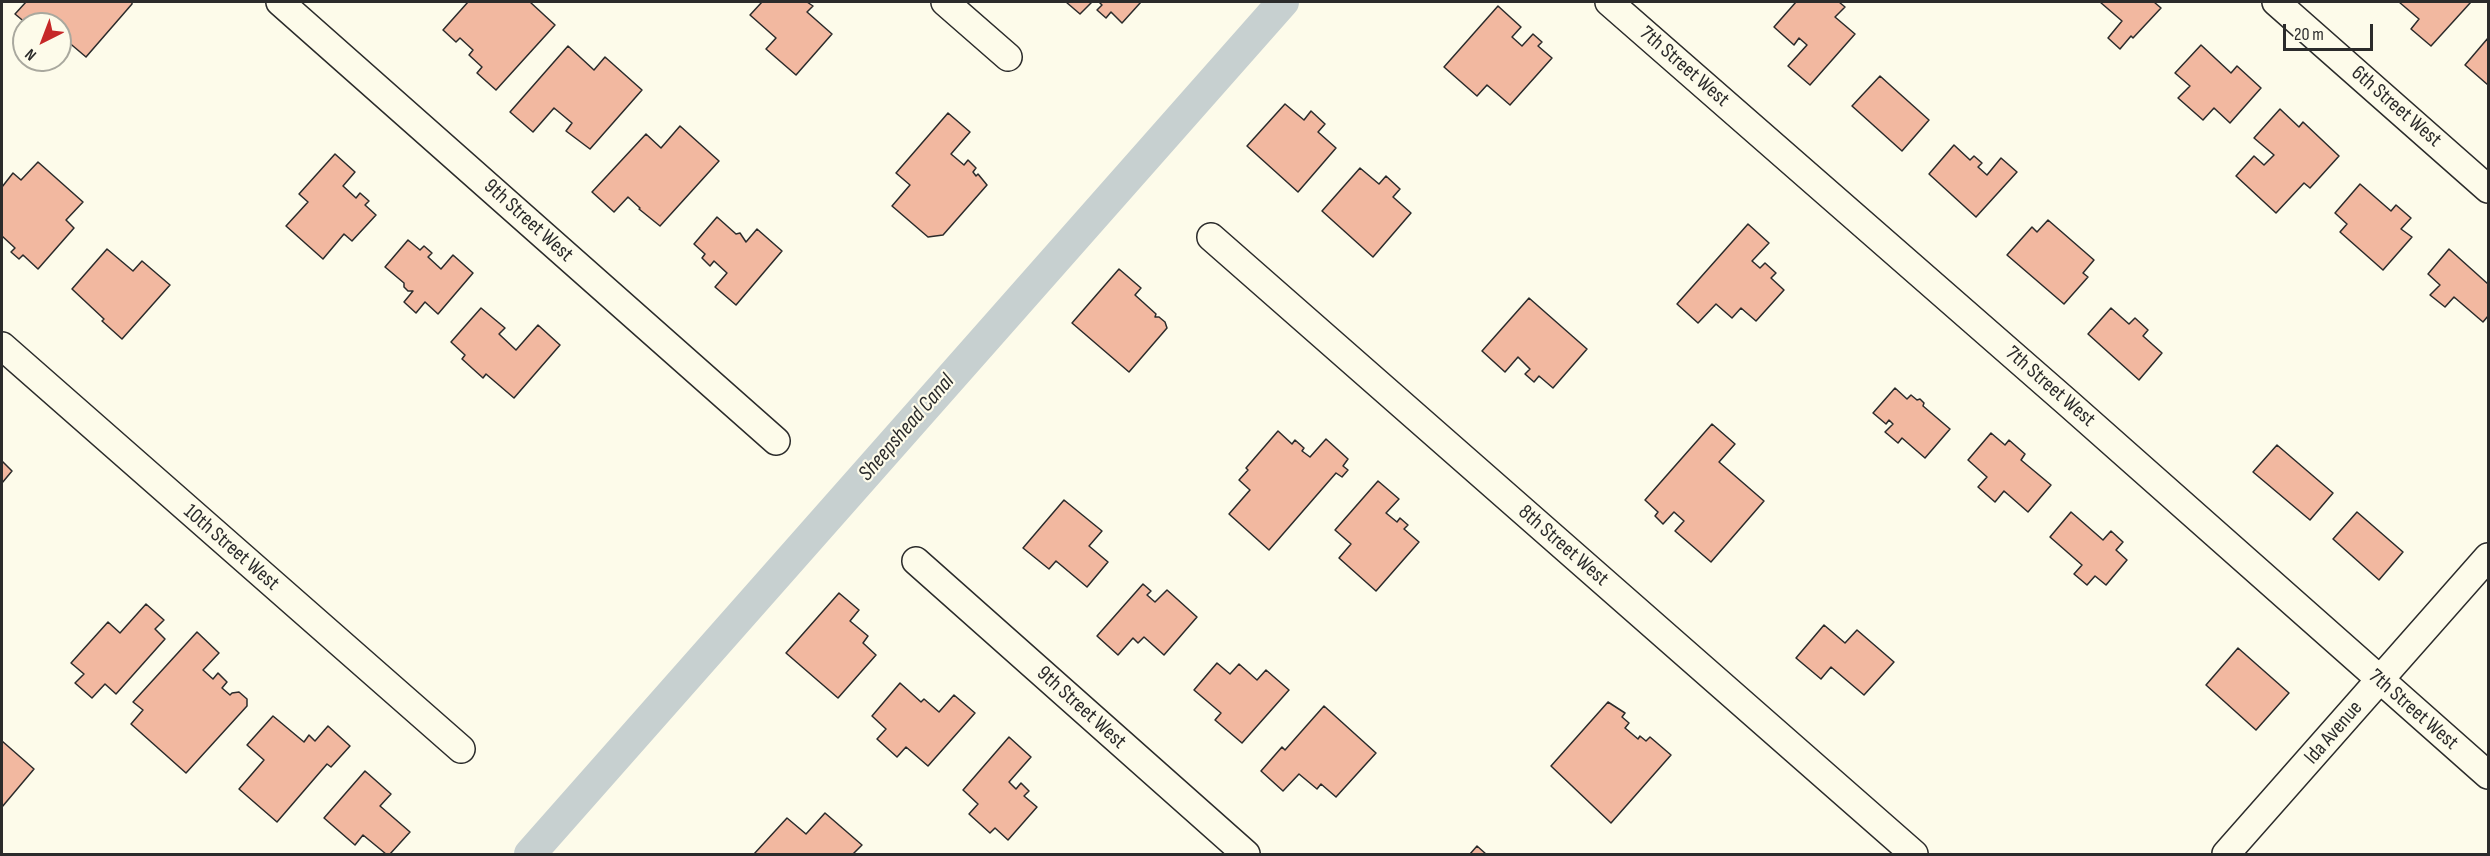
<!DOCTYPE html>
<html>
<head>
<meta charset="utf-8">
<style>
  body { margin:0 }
  #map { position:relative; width:2490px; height:856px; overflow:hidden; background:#fdfbea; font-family:"Sofia Sans Condensed",sans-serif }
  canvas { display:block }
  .frame { position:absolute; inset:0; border:3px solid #2b2b2b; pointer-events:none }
  .north { position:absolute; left:12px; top:12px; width:60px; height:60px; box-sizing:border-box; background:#fdfbea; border:2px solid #a9a89e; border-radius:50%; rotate:222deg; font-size:16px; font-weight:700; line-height:24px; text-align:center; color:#2b2b2b }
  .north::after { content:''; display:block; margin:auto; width:21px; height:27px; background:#c62828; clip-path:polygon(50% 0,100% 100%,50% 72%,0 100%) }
  .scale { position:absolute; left:2283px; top:24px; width:90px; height:27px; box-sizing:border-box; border:3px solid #2b2b2b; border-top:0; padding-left:8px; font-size:18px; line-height:21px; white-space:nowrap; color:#2b2b2b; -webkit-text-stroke:4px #fdfbea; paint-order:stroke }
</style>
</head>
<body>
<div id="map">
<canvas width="2490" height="856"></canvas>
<div class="frame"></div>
<div class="north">N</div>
<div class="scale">20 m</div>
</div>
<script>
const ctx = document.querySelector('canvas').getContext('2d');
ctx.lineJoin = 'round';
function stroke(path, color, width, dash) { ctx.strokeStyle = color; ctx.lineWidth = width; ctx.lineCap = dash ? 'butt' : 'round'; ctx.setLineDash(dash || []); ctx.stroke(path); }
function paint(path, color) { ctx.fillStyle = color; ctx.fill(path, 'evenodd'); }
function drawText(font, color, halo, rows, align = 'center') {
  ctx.font = font + ' "Sofia Sans Condensed",sans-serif'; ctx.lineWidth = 4.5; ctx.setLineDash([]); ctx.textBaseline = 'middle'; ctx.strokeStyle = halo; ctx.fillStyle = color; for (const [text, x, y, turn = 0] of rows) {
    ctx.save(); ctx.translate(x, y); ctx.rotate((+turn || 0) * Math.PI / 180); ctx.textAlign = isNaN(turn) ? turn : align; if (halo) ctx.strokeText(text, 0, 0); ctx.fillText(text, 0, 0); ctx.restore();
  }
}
const canal = new Path2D(`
  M 530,854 L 1283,2`);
const building = new Path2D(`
  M 26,2 L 132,2 L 132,4 L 86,57 L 60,35 L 60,24 L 27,24 L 15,14 Z
  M 468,2 L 530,2 L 555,25 L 496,90 L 477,73 L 482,67 L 469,55 L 473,50 L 460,38 L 456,42 L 443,30 Z
  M 762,2 L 807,2 L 813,6 L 807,12 L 832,34 L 796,75 L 766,49 L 776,38 L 750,15 Z
  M 1066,2 L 1092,2 L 1080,14 Z
  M 1099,2 L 1141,2 L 1122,23 L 1111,12 L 1106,18 L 1097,10 L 1102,5 Z
  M 1796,2 L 1839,2 L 1845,7 L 1835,17 L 1855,34 L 1810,85 L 1788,66 L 1807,45 L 1799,38 L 1794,45 L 1774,27 Z
  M 2100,2 L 2154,2 L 2161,8 L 2133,38 L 2131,36 L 2120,49 L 2108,38 L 2122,21 Z
  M 2399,2 L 2471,2 L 2431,46 L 2411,29 L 2419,19 Z
  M 1498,6 L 1521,27 L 1512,37 L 1522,46 L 1533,34 L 1542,42 L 1538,46 L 1552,58 L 1510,105 L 1487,85 L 1477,96 L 1444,67 Z
  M 2488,38 L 2488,85 L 2465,65 Z
  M 2201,45 L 2231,73 L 2237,66 L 2261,88 L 2230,123 L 2214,108 L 2203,120 L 2178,98 L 2190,86 L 2175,73 Z
  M 568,46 L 594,70 L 605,57 L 642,90 L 590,149 L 566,131 L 572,123 L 554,108 L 533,132 L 510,112 Z
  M 1880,76 L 1929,120 L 1902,151 L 1852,106 Z
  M 1285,104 L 1304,120 L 1311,111 L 1325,124 L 1318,132 L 1336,148 L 1298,192 L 1247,146 Z
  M 2280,109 L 2299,127 L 2303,122 L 2339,156 L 2310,188 L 2304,183 L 2276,213 L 2236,176 L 2254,156 L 2264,165 L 2274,155 L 2254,138 Z
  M 948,113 L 970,132 L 951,154 L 964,165 L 968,160 L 976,168 L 973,172 L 976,176 L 978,174 L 987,185 L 943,235 L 928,237 L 892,206 L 910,185 L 896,173 Z
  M 680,126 L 719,161 L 660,226 L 639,209 L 640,208 L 628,197 L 614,212 L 592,192 L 646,134 L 661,148 Z
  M 1954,145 L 1970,160 L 1974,156 L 1982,163 L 1978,167 L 1987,175 L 2001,158 L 2017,172 L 1976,217 L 1929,174 Z
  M 335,154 L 355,172 L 343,186 L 356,198 L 360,193 L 369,201 L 365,205 L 376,215 L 352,241 L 344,234 L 323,259 L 286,226 L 308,202 L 299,194 Z
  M 38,162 L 83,202 L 66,220 L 74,228 L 38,269 L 23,255 L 19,259 L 11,252 L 15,248 L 2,236 L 2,187 L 13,173 L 21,180 Z
  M 1360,168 L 1379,184 L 1386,176 L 1400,189 L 1393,197 L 1411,213 L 1373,257 L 1322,211 Z
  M 2360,184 L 2391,211 L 2396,205 L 2411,218 L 2401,229 L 2412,237 L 2383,270 L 2340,232 L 2347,224 L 2335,213 Z
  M 717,217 L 736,234 L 740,233 L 746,242 L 757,229 L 782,251 L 736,305 L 715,287 L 727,273 L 714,261 L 710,266 L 702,258 L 705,254 L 694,244 Z
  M 2048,220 L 2094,260 L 2083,273 L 2088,277 L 2064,304 L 2007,255 L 2032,227 L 2037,232 Z
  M 1748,224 L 1769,243 L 1752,261 L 1760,268 L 1765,263 L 1776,273 L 1771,278 L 1784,290 L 1756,321 L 1741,308 L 1732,318 L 1716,304 L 1698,323 L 1677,304 Z
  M 408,240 L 420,250 L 424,246 L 432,253 L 428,257 L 441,269 L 453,255 L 473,273 L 438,314 L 425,302 L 416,313 L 404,302 L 413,291 L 408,291 L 404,287 L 404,283 L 385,267 Z
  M 107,249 L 133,271 L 142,261 L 170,285 L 122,339 L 102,321 L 104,319 L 72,289 Z
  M 2449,249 L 2488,284 L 2488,316 L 2483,322 L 2454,297 L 2445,307 L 2430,295 L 2440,285 L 2428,274 Z
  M 1119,269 L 1141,288 L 1135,295 L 1156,314 L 1155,317 L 1159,317 L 1165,322 L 1167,328 L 1129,372 L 1072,323 Z
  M 1529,298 L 1587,349 L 1553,388 L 1539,376 L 1534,382 L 1525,374 L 1530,369 L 1518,357 L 1505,372 L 1482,351 Z
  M 481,308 L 505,328 L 499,334 L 516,350 L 538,325 L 560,345 L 514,398 L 486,374 L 483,378 L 462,359 L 465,355 L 451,342 Z
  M 2111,308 L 2129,324 L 2135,318 L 2148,330 L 2143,336 L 2162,353 L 2139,380 L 2088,334 Z
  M 1895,388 L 1907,399 L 1911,395 L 1917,400 L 1920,399 L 1924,403 L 1923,406 L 1950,429 L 1925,458 L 1902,438 L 1898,443 L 1885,432 L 1893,424 L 1889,420 L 1886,424 L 1873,413 Z
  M 1712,424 L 1735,444 L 1719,462 L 1764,501 L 1711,562 L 1675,531 L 1684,521 L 1674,512 L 1663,524 L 1655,516 L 1658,512 L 1645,500 Z
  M 1278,431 L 1292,444 L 1295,440 L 1304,448 L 1302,451 L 1310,457 L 1326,439 L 1348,459 L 1343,466 L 1348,470 L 1342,477 L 1336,473 L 1269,550 L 1229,514 L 1250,490 L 1239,480 L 1248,470 L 1246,468 Z
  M 1991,433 L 2005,445 L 2009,440 L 2025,454 L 2021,460 L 2051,485 L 2028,512 L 2004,491 L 1995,502 L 1978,487 L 1987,477 L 1968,460 Z
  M 2277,445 L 2333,493 L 2310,520 L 2253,472 Z
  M 2,461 L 12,471 L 2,483 Z
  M 1378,481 L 1399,499 L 1386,513 L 1397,522 L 1400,518 L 1408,525 L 1404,529 L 1419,542 L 1376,591 L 1339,558 L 1351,544 L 1335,530 Z
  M 1064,500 L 1102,531 L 1089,546 L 1108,562 L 1087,587 L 1056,561 L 1049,569 L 1023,548 Z
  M 2071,512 L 2103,540 L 2111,531 L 2123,542 L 2116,550 L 2127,560 L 2106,585 L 2095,576 L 2087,585 L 2074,574 L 2082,565 L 2050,537 Z
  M 2357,512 L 2403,552 L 2379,580 L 2333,539 Z
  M 1143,584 L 1151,591 L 1147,595 L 1155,602 L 1167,590 L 1197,617 L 1164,655 L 1144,637 L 1138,643 L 1133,638 L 1118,655 L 1097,636 Z
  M 839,593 L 859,610 L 850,621 L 868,636 L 863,643 L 876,655 L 838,698 L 786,653 Z
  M 146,604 L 164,620 L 155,629 L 165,639 L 116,694 L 105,684 L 92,698 L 75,683 L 84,674 L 71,663 L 108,622 L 120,633 Z
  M 1824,625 L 1845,643 L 1857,630 L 1894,662 L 1864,695 L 1831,667 L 1821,679 L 1796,658 Z
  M 197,632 L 219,653 L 203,670 L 213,679 L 218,673 L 227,682 L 222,688 L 230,695 L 232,693 L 239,692 L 247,699 L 247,706 L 186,773 L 131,724 L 143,710 L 133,702 Z
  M 2238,648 L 2289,693 L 2256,730 L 2206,685 Z
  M 1217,663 L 1230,674 L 1239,664 L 1257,680 L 1266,670 L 1289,690 L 1242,743 L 1215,720 L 1221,713 L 1194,690 Z
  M 900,683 L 921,702 L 924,699 L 939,712 L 954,695 L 975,713 L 928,766 L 906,747 L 897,757 L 877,739 L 886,729 L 872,716 Z
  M 1608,702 L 1625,713 L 1622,717 L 1629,723 L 1625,728 L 1638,739 L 1640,736 L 1646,741 L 1650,737 L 1671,755 L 1611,823 L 1551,766 Z
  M 1324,706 L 1376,753 L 1336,797 L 1321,784 L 1317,789 L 1299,774 L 1283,791 L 1261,771 L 1282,747 L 1285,750 Z
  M 273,716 L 304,742 L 309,735 L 315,741 L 328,726 L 350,746 L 331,767 L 327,764 L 277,822 L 239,789 L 264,760 L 247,745 Z
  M 1009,737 L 1031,757 L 1009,782 L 1016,789 L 1021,783 L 1029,791 L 1024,796 L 1037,807 L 1008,840 L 995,828 L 990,833 L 969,814 L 978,804 L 963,790 Z
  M 2,741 L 34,769 L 2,807 Z
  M 365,771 L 391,794 L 380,806 L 410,832 L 390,854 L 386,854 L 363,835 L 355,845 L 324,818 Z
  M 825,813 L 862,845 L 853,854 L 754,854 L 787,818 L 806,834 Z
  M 1477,846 L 1486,854 L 1470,854 Z`);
const minor = new Path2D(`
  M 280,2 L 776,441
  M 945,2 L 1008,57
  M 1609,2 L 2069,404 L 2488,775
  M 2276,2 L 2488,189
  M 1211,237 L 1914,854
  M 2,346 L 461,749
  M 916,561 L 1246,854
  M 2226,854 L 2488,557`);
const streetNames = [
  ["7th Street West",1684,67,41],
  ["6th Street West",2396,107,41],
  ["9th Street West",528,221,42],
  ["7th Street West",2050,387,41],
  ["8th Street West",1563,546,41],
  ["10th Street West",231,548,41],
  ["9th Street West",1081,708,42],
  ["7th Street West",2413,710,41],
  ["Ida Avenue",2334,733,-49]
];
const waterNames = [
  ["Sheepshead Canal",907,428,-49]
];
stroke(canal, '#c7d0d0', 32);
paint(building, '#f2b8a0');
stroke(building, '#2b2b2b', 1.5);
stroke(minor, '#2b2b2b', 30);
stroke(minor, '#fdfbea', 27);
drawText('21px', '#2b2b2b', '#fdfbea', streetNames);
drawText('italic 22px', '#2b2b2b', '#fdfbea', waterNames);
</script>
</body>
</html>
